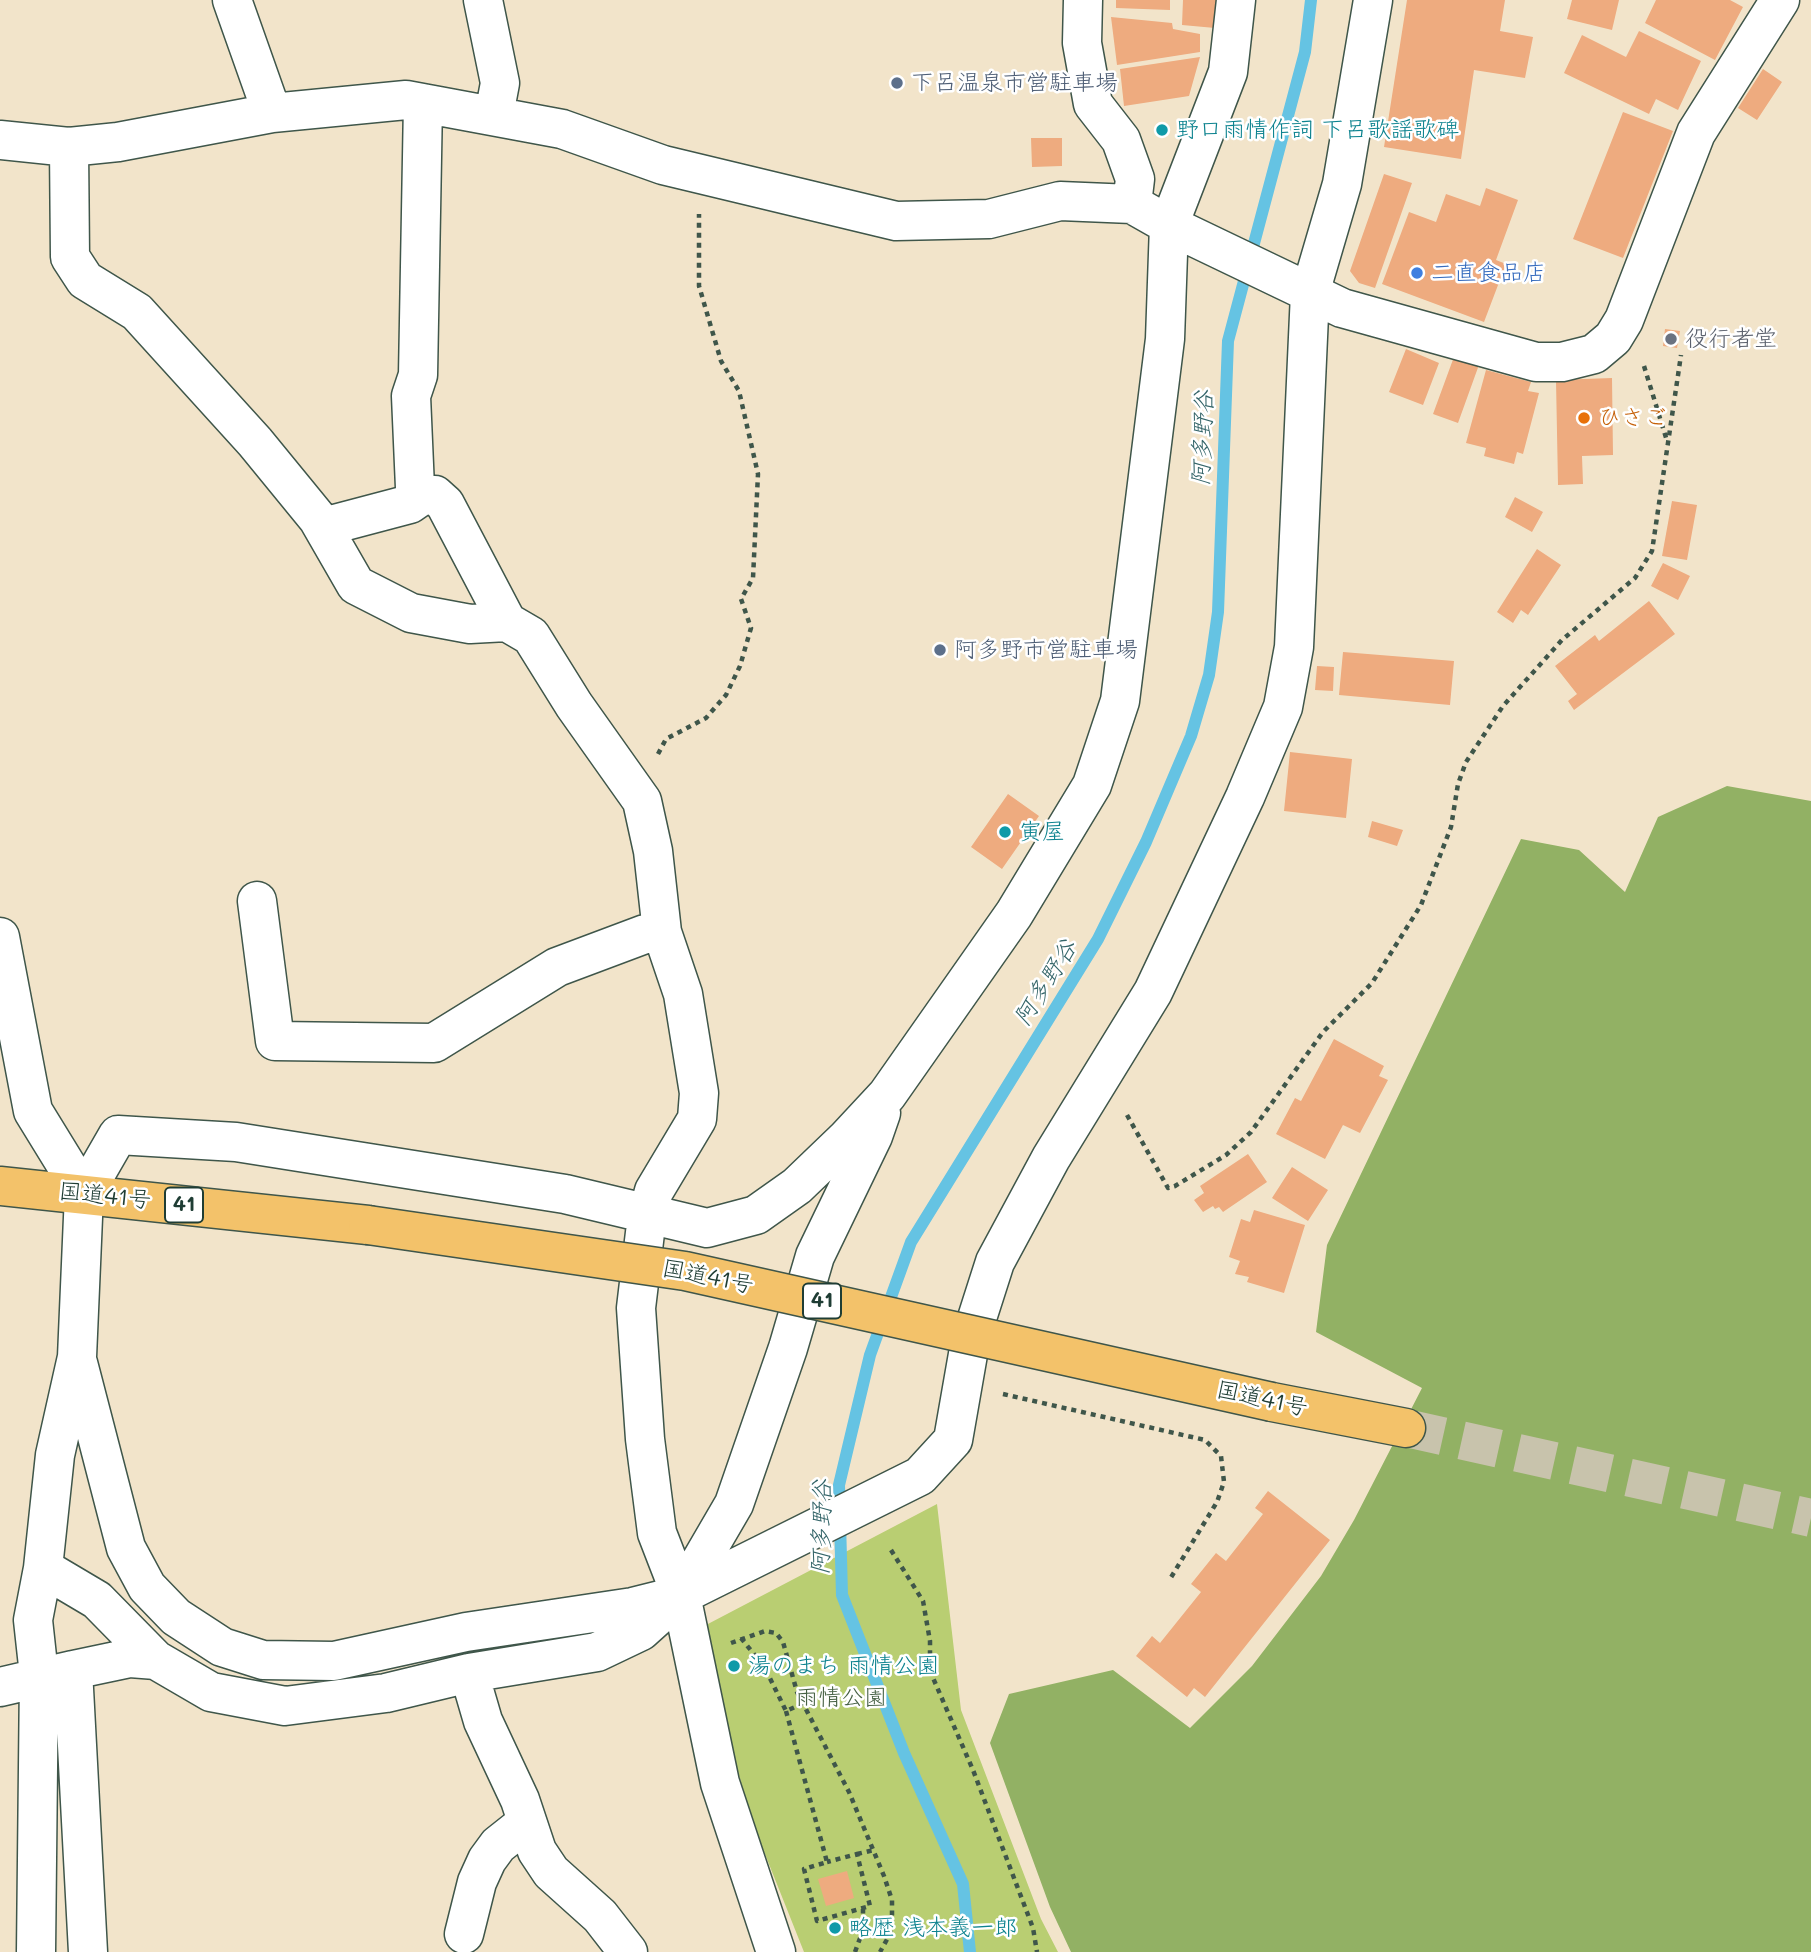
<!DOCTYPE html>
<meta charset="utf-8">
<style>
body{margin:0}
canvas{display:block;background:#f2e4ca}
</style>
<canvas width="1811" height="1952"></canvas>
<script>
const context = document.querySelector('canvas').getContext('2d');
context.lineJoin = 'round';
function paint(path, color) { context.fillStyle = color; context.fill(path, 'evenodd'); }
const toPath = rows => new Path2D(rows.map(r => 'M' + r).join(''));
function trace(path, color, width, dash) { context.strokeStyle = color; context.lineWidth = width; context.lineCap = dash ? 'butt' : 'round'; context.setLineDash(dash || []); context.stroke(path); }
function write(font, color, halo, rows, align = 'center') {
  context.font = font + ' Mali,"Klee One",sans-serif'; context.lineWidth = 5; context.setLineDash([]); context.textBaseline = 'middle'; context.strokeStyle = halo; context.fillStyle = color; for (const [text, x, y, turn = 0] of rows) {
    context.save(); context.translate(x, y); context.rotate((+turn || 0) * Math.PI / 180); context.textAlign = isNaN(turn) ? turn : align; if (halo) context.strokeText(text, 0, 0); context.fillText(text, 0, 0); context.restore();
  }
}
paint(toPath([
 [937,1504,961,1710,1041,1919,1058,1952,804,1952,751,1819,728,1735,706,1625]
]), '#b9ce72');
paint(toPath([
 [1727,786,1811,801,1811,1952,1071,1952,1050,1907,990,1743,1009,1694,1113,1670,1190,1728,1252,1666,1321,1576,1354,1520,1422,1388,1316,1332,1327,1245,1521,839,1579,850,1625,892,1658,817]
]), '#92b164');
trace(toPath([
 [970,1952,963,1884,904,1753,842,1595,839,1485,870,1355,911,1242,1098,939,1146,842,1191,736,1209,675,1218,612,1228,341,1305,52,1311,0]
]), '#65c3e3', 12);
paint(toPath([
 [1116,0,1170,0,1170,10,1116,8],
 [1183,0,1218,0,1215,28,1182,25],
 [1407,0,1505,0,1500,31,1533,37,1525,78,1474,70,1461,159,1384,147],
 [1572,0,1619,0,1612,30,1567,19],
 [1656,0,1730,0,1743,7,1715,60,1645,23],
 [1111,17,1172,23,1173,29,1200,34,1200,52,1117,65],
 [1639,31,1701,61,1678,110,1656,99,1649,114,1564,73,1582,35,1626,57],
 [1200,57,1189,96,1124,106,1120,69],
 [1763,69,1782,82,1757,120,1738,108],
 [1623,112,1673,131,1623,258,1573,239],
 [1031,138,1062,138,1062,166,1032,167],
 [1384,174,1412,183,1375,288,1359,283,1350,271],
 [1486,188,1518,200,1496,260,1506,264,1484,322,1382,284,1409,212,1436,222,1446,194,1480,206],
 [1665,329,1680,331,1677,348,1663,346],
 [1406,349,1439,363,1423,405,1389,392],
 [1455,354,1480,362,1458,423,1433,414],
 [1486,370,1531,382,1528,391,1539,393,1523,454,1517,452,1514,464,1484,456,1486,448,1466,443],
 [1612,378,1613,455,1582,456,1583,484,1558,485,1556,380],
 [1515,497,1543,512,1532,532,1505,517],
 [1672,501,1697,505,1687,560,1662,556],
 [1537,549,1561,565,1528,615,1521,610,1513,623,1497,612],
 [1663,563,1690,576,1678,600,1651,586],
 [1649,601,1675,634,1574,710,1568,701,1577,694,1555,666,1595,635,1599,641],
 [1343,652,1454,661,1450,705,1339,695],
 [1317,666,1334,667,1333,691,1315,690],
 [1290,752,1352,759,1346,818,1284,811],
 [1008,794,1039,816,1002,869,971,847],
 [1372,821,1403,830,1397,846,1368,837],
 [1334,1039,1384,1066,1379,1076,1388,1080,1360,1133,1343,1125,1325,1159,1276,1134,1295,1098,1301,1101],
 [1248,1154,1267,1182,1223,1212,1219,1207,1215,1209,1213,1206,1203,1212,1194,1200,1204,1193,1200,1186],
 [1292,1167,1328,1190,1308,1221,1272,1198],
 [1254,1210,1305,1225,1284,1293,1247,1282,1249,1277,1235,1274,1240,1261,1229,1257,1241,1219,1250,1222],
 [1268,1491,1330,1540,1205,1697,1194,1688,1187,1697,1136,1656,1152,1636,1160,1643,1201,1592,1191,1584,1216,1553,1226,1561,1263,1514,1255,1508],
 [847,1871,854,1898,826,1906,818,1879]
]), '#eeab7f');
trace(toPath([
 [1406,1428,1811,1518]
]), '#c8c3ac', 38, [38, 19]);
const minor = toPath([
 [232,0,272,113],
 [483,0,500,83,494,115],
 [1083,0,1082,43,1093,104,1121,140,1135,179,1132,204],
 [0,140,69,147,118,142,272,113,406,100,562,129,663,165,896,221,989,219,1060,201,1132,204,1169,225,1342,308,1536,362,1562,362,1594,354,1613,338,1624,320,1696,133,1780,0],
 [69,147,70,257,85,280,137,312,255,442,318,519,356,585,411,613,470,624,507,622,531,636,574,705,642,801,653,851,662,932,683,994,699,1093,697,1119,654,1191,647,1216,636,1308,645,1439,657,1533,681,1595,720,1783,776,1952],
 [423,495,415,488,411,396,418,375,423,103],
 [323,527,410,504,423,495,435,495,445,504,507,622],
 [257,901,275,1041,434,1043,557,967,645,934,662,932],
 [0,937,33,1111,84,1194],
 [78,1363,126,1548,147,1587,176,1617,222,1647,263,1660,334,1661,466,1632,633,1607,681,1595,920,1476,953,1440,971,1337,995,1262,1051,1158,1153,992,1245,797,1283,707,1294,647,1310,293,1342,184,1373,0],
 [43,1568,97,1600,156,1660,211,1692,285,1706,386,1693,469,1673,597,1652,641,1631,681,1595,734,1504,788,1348,815,1256,873,1136,881,1113],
 [73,1670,130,1658,156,1660],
 [469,1673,483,1721,520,1800,537,1851,551,1872,600,1916,628,1952],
 [0,1687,73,1670,88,1952],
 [464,1934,477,1882,487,1860,498,1845,527,1822],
 [36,1952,39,1675,33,1620,43,1568,55,1455,77,1357,84,1194,118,1135,236,1142,565,1194,707,1228,756,1215,797,1186,847,1138,887,1095,1014,914,1092,785,1120,701,1165,339,1169,225,1228,72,1236,0]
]);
const highway = toPath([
 [0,1186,368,1225],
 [1272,1402,1406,1428]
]);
trace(minor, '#3f564a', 41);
trace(highway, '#3f564a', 41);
trace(toPath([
 [1644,366,1667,441],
 [658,754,666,739,706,718,726,695,740,666,751,628,741,599,753,578,758,474,739,391,721,361,699,286,699,214],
 [1127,1115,1168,1188,1175,1186,1226,1155,1251,1132,1323,1032,1372,983,1421,905,1451,827,1458,784,1466,762,1503,706,1562,640,1635,578,1652,551,1681,355],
 [1003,1394,1205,1440,1221,1456,1224,1482,1217,1502,1170,1579],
 [891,1550,923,1601,930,1641,930,1671,973,1770,1033,1928,1037,1952],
 [741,1638,765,1668,786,1711,802,1704],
 [731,1643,765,1631,776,1633,783,1642,797,1692,849,1792,884,1876,892,1900,892,1919,890,1934,880,1952],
 [786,1711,827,1862,804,1869,817,1921,870,1906,857,1854,827,1862],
 [857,1854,874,1850],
 [855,1952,863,1930,863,1909]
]), '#3f564a', 4.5, [5, 5]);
trace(minor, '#fff', 38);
trace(highway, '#f3c26a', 38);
const highwayBridge = toPath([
 [368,1225,685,1271,1272,1402]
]);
trace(highwayBridge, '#3f564a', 41, []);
trace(highwayBridge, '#f3c26a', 38);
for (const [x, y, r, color] of [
 [897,83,7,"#5c6f8a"],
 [1162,130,7,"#0f9aa8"],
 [1417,273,7,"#3f7fe0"],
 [1671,339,7,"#6b7280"],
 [1584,418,7,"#e8710a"],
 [940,650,7,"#5c6f8a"],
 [1005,832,7,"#0f9aa8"],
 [734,1666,7,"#0f9aa8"],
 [835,1928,7,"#0f9aa8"]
]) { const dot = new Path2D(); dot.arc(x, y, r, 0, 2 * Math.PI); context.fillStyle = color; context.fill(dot); trace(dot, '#fff', 2.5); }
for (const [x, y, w] of [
 [184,1205,38],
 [822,1301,38]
]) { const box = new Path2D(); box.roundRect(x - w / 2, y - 17.5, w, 35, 5); context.fillStyle = '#fff'; context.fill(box); trace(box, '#1f3d34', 2); }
write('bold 21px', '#1f3d34', null, [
 ["41",184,1205],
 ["41",822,1301]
]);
write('23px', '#4e5e75', '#fff', [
 ["下呂温泉市営駐車場",911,83],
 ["阿多野市営駐車場",954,650]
], 'left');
write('23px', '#0d838f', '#fff', [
 ["野口雨情作詞 下呂歌謡歌碑",1176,130],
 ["寅屋",1019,832],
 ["湯のまち 雨情公園",748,1666],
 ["略歴 浅本義一郎",849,1928]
], 'left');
write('23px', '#366cbe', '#fff', [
 ["二直食品店",1431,273]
], 'left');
write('23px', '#5b616d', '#fff', [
 ["役行者堂",1685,339]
], 'left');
write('23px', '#c56008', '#fff', [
 ["ひさご",1598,418]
], 'left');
write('23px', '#1f3d34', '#fff', [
 ["国道41号",105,1196,6],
 ["国道41号",708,1277,11],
 ["国道41号",1262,1399,12]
]);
write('23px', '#466144', '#fff', [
 ["雨情公園",841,1698]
]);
write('italic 24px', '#346569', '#fff', [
 ["阿多野谷",1203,438,-88],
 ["阿多野谷",1046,983,-58],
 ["阿多野谷",822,1527,-89]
]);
</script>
